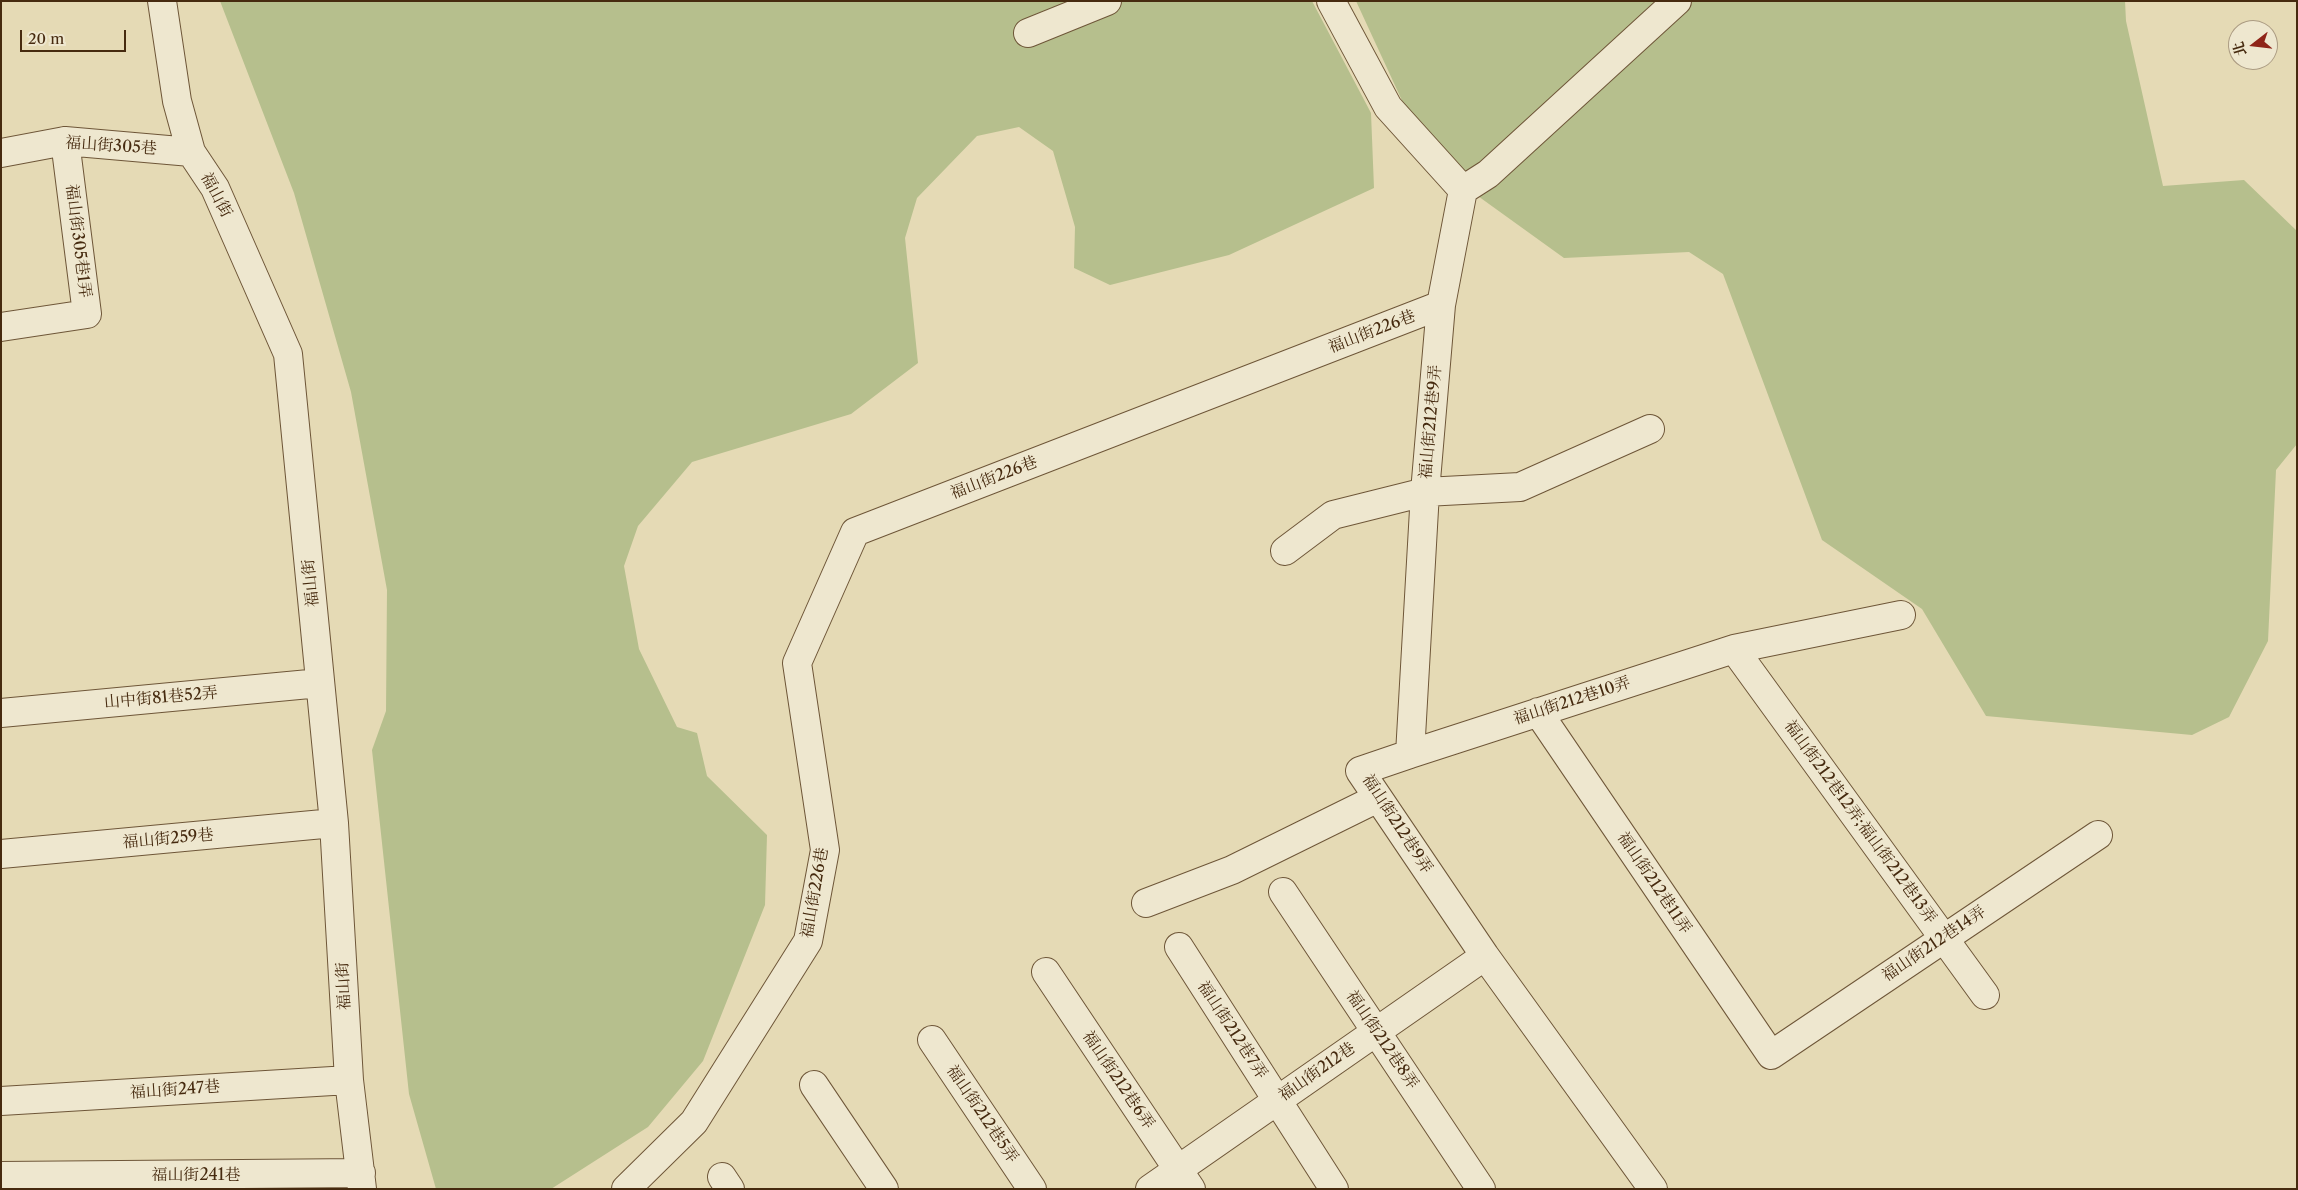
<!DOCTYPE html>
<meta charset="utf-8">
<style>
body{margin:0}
#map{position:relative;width:2298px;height:1190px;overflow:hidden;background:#e5dab5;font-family:"Libre Caslon Text","Noto Serif TC",serif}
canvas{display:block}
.frame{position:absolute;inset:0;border:2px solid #462a0f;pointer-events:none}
.north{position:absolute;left:2228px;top:20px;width:50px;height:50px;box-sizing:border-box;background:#eee7cf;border:1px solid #ab9b82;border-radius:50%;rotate:254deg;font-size:14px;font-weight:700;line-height:20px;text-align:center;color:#462a0f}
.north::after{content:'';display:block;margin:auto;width:18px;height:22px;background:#8f2418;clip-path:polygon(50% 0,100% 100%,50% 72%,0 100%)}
.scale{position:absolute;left:20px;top:30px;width:106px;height:22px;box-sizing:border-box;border:2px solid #462a0f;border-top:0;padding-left:6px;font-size:15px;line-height:18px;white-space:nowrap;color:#462a0f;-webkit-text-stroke:4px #eee7cf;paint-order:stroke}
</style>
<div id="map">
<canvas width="2298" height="1190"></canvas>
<div class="frame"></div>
<div class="north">北</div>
<div class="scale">20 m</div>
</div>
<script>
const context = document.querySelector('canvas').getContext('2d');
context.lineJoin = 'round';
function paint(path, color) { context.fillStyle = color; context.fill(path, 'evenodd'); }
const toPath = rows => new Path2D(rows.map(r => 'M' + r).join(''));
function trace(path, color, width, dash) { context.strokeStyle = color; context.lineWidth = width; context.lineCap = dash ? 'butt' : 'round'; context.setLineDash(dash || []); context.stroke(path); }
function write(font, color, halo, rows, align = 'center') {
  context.font = font + ' "Libre Caslon Text","Noto Serif TC",serif'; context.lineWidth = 4; context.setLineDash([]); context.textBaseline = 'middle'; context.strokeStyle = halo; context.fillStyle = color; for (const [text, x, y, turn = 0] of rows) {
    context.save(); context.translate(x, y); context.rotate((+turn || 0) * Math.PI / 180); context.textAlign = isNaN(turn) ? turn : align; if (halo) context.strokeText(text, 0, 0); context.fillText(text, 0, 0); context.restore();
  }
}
paint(toPath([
 [220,1,1312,1,1371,113,1374,188,1229,255,1110,285,1074,268,1075,227,1053,151,1019,127,977,136,917,198,905,238,918,363,851,414,692,462,638,526,624,566,639,649,677,727,697,733,707,776,767,835,765,905,703,1061,648,1127,551,1189,436,1189,409,1094,372,750,386,711,387,590,351,392,294,193],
 [1356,1,2125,1,2126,21,2163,186,2244,180,2297,231,2297,444,2276,470,2268,641,2229,717,2192,735,1986,716,1922,609,1822,540,1723,274,1689,252,1564,258,1464,186,1411,120]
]), '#b6bf8d');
const minor = toPath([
 [162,1,177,101,191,152,215,188,288,354,334,823,349,1080,362,1189],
 [1331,1,1388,107,1463,190],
 [1028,33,1107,1],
 [1,153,65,141,191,152],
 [1,327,87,314,65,141],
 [1285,551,1333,515,1425,492,1520,487,1650,429],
 [1734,649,1985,995],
 [1538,712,1771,1055,2098,835],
 [1,713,320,683],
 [1410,754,1734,649,1901,615],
 [1,854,334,823],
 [1283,892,1481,1189],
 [1146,903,1232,870,1378,798],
 [1179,947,1334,1189],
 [1046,972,1191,1189],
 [932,1040,1032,1189],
 [814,1085,884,1189],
 [1,1101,349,1080],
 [1,1176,361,1173],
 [722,1177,730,1189],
 [626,1189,694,1122,808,941,825,850,797,663,855,532,1441,305],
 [1150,1189,1485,956],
 [1653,1189,1485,956,1360,771,1410,754,1425,492,1441,305,1463,190,1488,174,1677,1]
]);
trace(minor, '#6e5638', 30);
trace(minor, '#eee7cf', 28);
write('16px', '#462a0f', '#eee7cf', [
 ["福山街305巷",111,146,4],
 ["福山街",216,195,62],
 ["福山街305巷1弄",78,241,83],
 ["福山街226巷",1372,332,-21],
 ["福山街212巷9弄",1431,422,-85],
 ["福山街226巷",994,478,-21],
 ["福山街",311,583,-96],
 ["山中街81巷52弄",161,698,-5],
 ["福山街212巷10弄",1572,701,-18],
 ["福山街212巷12弄;福山街212巷13弄",1860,822,54],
 ["福山街212巷9弄",1397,824,57],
 ["福山街259巷",168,839,-5],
 ["福山街212巷11弄",1654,883,56],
 ["福山街226巷",815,893,-80],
 ["福山街212巷14弄",1934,944,-34],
 ["福山街",344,986,-93],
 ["福山街212巷7弄",1232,1030,57],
 ["福山街212巷8弄",1382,1040,56],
 ["福山街212巷",1317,1072,-35],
 ["福山街212巷6弄",1118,1080,56],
 ["福山街247巷",175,1090,-4],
 ["福山街212巷5弄",982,1114,56],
 ["福山街241巷",196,1175]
]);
</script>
